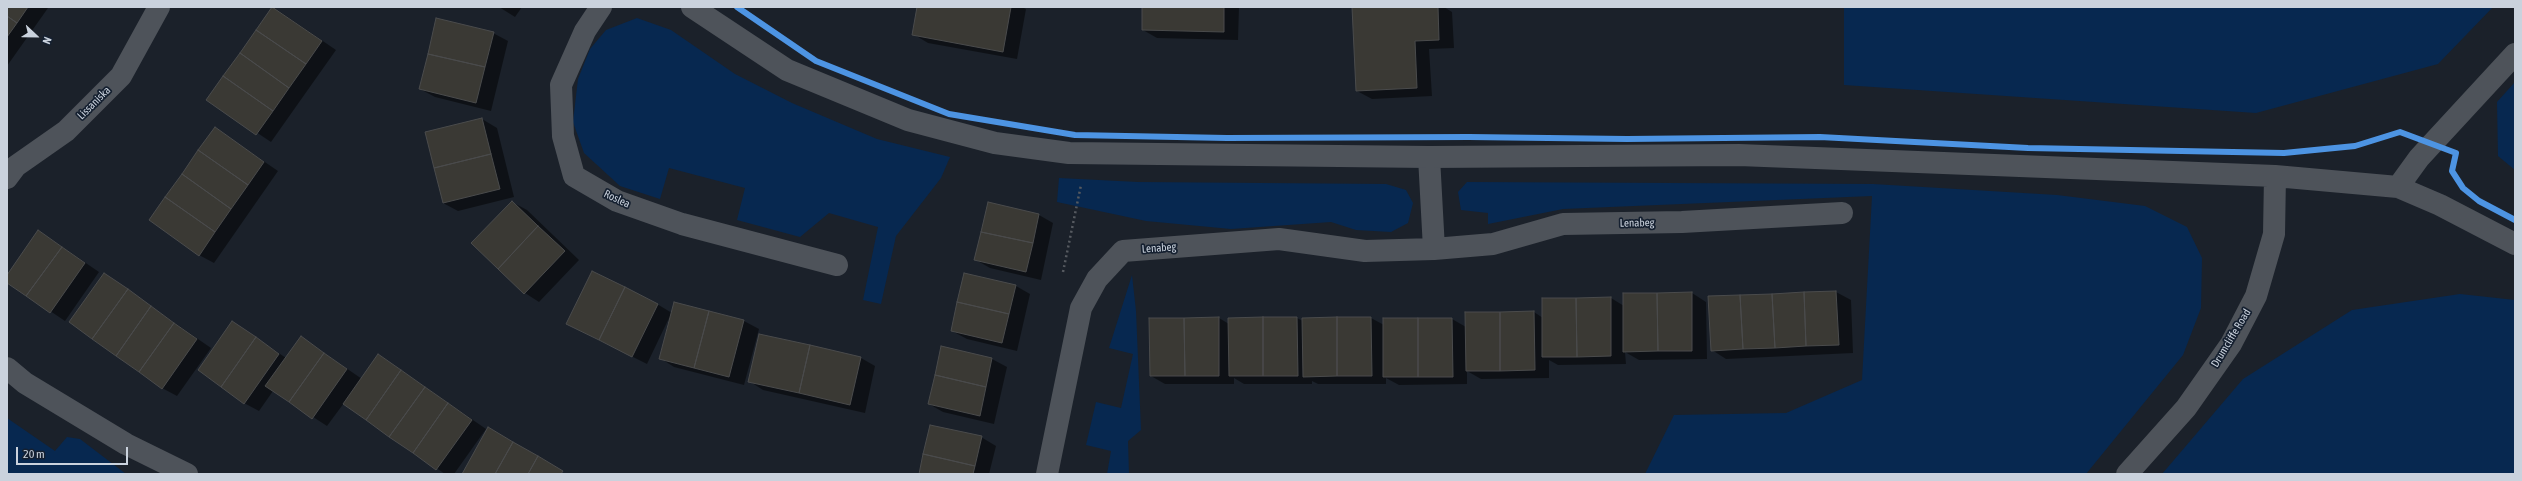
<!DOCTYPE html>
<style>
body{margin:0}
#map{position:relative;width:2522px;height:481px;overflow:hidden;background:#1b212a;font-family:"Asap Condensed",sans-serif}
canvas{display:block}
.frame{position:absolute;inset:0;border:8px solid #cad2dd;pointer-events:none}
.north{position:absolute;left:16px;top:16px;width:40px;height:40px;-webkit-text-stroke:3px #152030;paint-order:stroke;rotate:112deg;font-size:11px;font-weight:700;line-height:16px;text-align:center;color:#cad2dd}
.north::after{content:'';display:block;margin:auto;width:14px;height:18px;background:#cad2dd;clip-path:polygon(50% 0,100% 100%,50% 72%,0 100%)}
.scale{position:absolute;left:16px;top:447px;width:112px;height:18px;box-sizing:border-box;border:2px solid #cad2dd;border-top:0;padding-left:5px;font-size:12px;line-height:14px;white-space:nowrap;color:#cad2dd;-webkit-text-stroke:3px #152030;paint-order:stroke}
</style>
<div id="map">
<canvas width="2522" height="481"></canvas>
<div class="frame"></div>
<div class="north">N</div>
<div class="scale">20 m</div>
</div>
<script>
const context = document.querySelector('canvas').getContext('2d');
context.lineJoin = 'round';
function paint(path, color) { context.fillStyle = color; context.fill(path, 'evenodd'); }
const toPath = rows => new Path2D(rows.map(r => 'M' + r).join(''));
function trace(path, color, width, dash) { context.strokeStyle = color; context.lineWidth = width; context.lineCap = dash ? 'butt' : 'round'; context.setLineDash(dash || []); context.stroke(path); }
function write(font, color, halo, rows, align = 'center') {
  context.font = font + ' "Asap Condensed",sans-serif'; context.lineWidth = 3.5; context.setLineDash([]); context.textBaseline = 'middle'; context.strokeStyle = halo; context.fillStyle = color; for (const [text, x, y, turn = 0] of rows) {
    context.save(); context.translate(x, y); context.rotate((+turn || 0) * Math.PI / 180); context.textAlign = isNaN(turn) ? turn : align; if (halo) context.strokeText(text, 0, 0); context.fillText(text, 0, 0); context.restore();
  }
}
paint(toPath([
 [1844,7,2493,7,2438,64,2256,113,1844,85],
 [637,18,671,30,735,74,792,103,877,139,950,157,941,178,896,236,881,304,863,300,878,227,829,213,800,237,737,220,745,188,669,168,660,199,620,186,584,153,573,122,578,79,590,49,606,30],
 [2515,82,2515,170,2498,156,2497,102],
 [1059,178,1138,182,1386,184,1406,190,1413,203,1408,223,1391,232,1356,230,1331,222,1231,229,1146,221,1057,202],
 [1467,182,1873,184,2057,195,2145,206,2187,227,2202,258,2201,308,2183,355,2086,474,1645,474,1674,415,1786,413,1862,380,1872,196,1563,209,1488,224,1488,213,1461,210,1458,192],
 [1132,275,1136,311,1141,430,1128,441,1129,474,1107,474,1111,451,1086,445,1096,402,1121,408,1133,354,1109,348],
 [2460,294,2515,300,2515,474,2162,474,2243,379,2352,310],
 [7,418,55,451,67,437,80,439,126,474,7,474]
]), '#072850');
paint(toPath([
 [7,7,48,8,7,66],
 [273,7,336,50,271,142,208,100],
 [499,7,522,7,515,17],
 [918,7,1022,7,1026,9,1017,59,928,43,913,34],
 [1143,7,1239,7,1238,40,1157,38,1143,30],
 [1368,7,1444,7,1452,12,1454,48,1429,49,1432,96,1372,99,1357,91],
 [493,33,508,41,491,111,435,97,420,89],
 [482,119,497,128,514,197,458,211,443,203],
 [215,128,278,171,214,263,199,255],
 [512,202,527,210,579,260,539,302,525,293],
 [1039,215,1053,223,1041,280,990,268,976,260],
 [39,231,99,272,65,321,7,282,7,276],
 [104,274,211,348,177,396,162,388],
 [1016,286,1030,294,1017,351,967,339,952,331],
 [1836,292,1851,300,1853,353,1726,359,1712,350,1709,297],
 [1692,293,1706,302,1707,359,1639,360,1625,352,1626,364,1558,365,1549,360,1549,378,1481,379,1467,371,1467,384,1399,385,1386,378,1386,384,1318,384,1312,381,1312,384,1244,384,1234,378,1234,384,1165,384,1151,376,1219,318,1229,324,1297,318,1303,321,1303,319,1371,318,1384,325,1452,319,1466,327,1534,312,1543,318,1611,298,1624,306],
 [674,303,744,321,759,329,744,385,674,367,660,358,669,318,647,364,567,324,657,304,672,313],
 [233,322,286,358,301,337,362,379,379,355,486,429,454,474,445,474,344,403,327,426,273,391,259,411,244,403],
 [760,335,861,358,875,366,865,413,763,390,749,381],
 [942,347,992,359,1007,367,994,424,943,412,929,404],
 [981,437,996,446,989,474,920,474]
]), '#0007');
const building = toPath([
 [7,7,28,7,17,23,7,16,7,7],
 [272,7,322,41,306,64,256,30,272,7],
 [917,7,1011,7,1003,52,912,35,917,7],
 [1142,7,1224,7,1224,32,1142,30,1142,7],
 [1352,7,1438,7,1439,40,1415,41,1417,88,1356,91,1352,7],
 [7,16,17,23,7,37,7,16],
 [436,18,494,32,485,67,428,54,436,18],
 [256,30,306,64,289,88,240,53,256,30],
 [240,53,289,88,273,111,223,76,240,53],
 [428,54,485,67,476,103,419,89,428,54],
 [223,76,273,111,256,135,206,100,223,76],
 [482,118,491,154,434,168,425,132,482,118],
 [215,127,264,162,248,185,198,150,215,127],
 [198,150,248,185,231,209,182,174,198,150],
 [491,154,500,189,443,203,434,168,491,154],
 [182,174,231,209,215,232,165,197,182,174],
 [165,197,215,232,199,256,149,220,165,197],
 [512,201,538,226,498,269,471,243,512,201],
 [988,202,1039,214,1033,243,981,232,988,202],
 [538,226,565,251,524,294,498,269,538,226],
 [38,230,62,247,26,296,7,283,7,275,38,230],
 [981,232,1033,243,1026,272,974,260,981,232],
 [62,247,85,263,50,313,26,296,62,247],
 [592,271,625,287,599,340,566,324,592,271],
 [104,273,128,289,92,339,69,322,104,273],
 [964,273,1016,285,1009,314,957,302,964,273],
 [625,287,658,304,632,357,599,340,625,287],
 [128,289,151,306,116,356,92,339,128,289],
 [1836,291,1839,345,1806,346,1804,292,1836,291],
 [1692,292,1692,351,1658,351,1657,293,1692,292],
 [1804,292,1806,346,1775,348,1772,294,1804,292],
 [1623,293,1657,293,1658,351,1623,352,1623,293],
 [1772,294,1775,348,1743,349,1740,295,1772,294],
 [1740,295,1743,349,1711,351,1708,296,1740,295],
 [1611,297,1611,356,1577,357,1576,298,1611,297],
 [1542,298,1576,298,1577,357,1542,357,1542,298],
 [674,302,709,311,694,368,659,359,674,302],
 [957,302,1009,314,1002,343,951,331,957,302],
 [151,306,174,323,139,372,116,356,151,306],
 [709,311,744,320,729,377,694,368,709,311],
 [1534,311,1535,370,1500,371,1500,312,1534,311],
 [1465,312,1500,312,1500,371,1466,371,1465,312],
 [1219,317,1219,376,1185,376,1184,318,1219,317],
 [1263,317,1297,317,1298,376,1263,376,1263,317],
 [1263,317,1263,376,1229,376,1228,318,1263,317],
 [1337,317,1371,317,1372,376,1337,376,1337,317],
 [1337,317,1337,376,1303,377,1302,318,1337,317],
 [1149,318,1184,318,1185,376,1150,376,1149,318],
 [1383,318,1418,318,1418,377,1383,377,1383,318],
 [1418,318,1452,318,1453,377,1418,377,1418,318],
 [232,321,256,337,221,387,198,370,232,321],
 [174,323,197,339,162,389,139,372,174,323],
 [759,334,810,345,799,393,748,382,759,334],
 [301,336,324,353,289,402,265,386,301,336],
 [256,337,279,354,244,404,221,387,256,337],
 [810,345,861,357,850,405,799,393,810,345],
 [941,346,992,358,986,387,935,375,941,346],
 [324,353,347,369,312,419,289,402,324,353],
 [378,354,401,370,366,420,343,404,378,354],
 [401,370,425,387,389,437,366,420,401,370],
 [935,375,986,387,980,416,928,404,935,375],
 [425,387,448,403,413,453,389,437,425,387],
 [448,403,472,420,436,470,413,453,448,403],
 [930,425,982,436,975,466,923,454,930,425],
 [488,427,513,442,495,474,462,474,488,427],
 [513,442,538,456,528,474,495,474,513,442],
 [923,454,975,466,973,474,919,474,923,454],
 [538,456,563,471,561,474,528,474,538,456]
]);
paint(building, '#3a3934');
trace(building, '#4a4b4c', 1);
trace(toPath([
 [1063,272,1081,185]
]), '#565a60', 2.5, [2, 3]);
trace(toPath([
 [601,7,585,31,561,85,563,136,574,176,617,201,682,224,837,265],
 [1429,157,1434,249],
 [7,178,16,166,66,131,121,76,159,7],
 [7,368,25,383,126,444,187,474],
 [1047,474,1081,308,1097,279,1123,251,1279,239,1365,251,1434,249,1493,244,1563,224,1682,222,1842,213]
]), '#4e535a', 22);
trace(toPath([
 [692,7,787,70,908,120,995,143,1069,153,1429,157,1739,155,2275,176,2398,187,2440,205,2515,244],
 [2398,187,2419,158,2515,54],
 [2127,474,2186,408,2231,344,2256,296,2274,234,2275,176]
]), '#4e535a', 22);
trace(toPath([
 [737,7,816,61,949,114,1075,135,1227,138,1469,137,1627,139,1820,137,2028,148,2284,153,2355,146,2400,132,2456,153,2452,171,2463,188,2479,201,2515,220]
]), '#4d94e3', 6);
write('11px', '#cad2dd', '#152030', [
 ["Lissaniska",94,103,-45],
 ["Roslea",617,199,25],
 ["Lenabeg",1637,223,-1],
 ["Lenabeg",1159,248,-4],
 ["Drumcliffe Road",2231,338,-59]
]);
</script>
